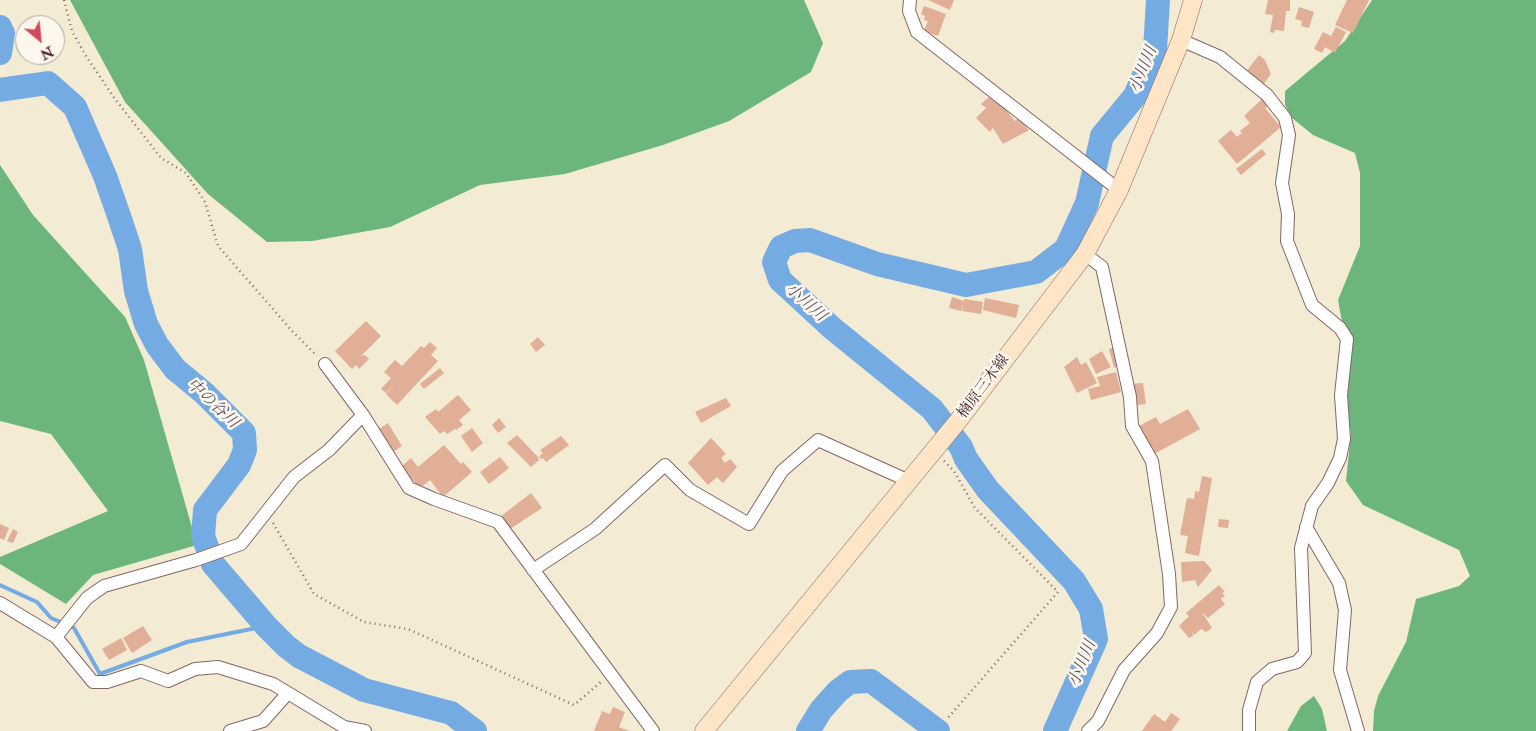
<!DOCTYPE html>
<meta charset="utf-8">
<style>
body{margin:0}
#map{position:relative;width:1536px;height:731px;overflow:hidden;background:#f3ebd4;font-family:"IM FELL Double Pica",serif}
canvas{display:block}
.north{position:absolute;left:15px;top:15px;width:50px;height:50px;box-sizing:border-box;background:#fbf7ec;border:1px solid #b4a19f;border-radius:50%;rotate:152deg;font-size:14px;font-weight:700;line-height:20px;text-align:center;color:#4a1f2b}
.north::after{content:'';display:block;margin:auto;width:18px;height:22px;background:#d1495b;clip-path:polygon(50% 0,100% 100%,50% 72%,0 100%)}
</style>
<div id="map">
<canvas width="1536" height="731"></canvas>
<div class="north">N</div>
</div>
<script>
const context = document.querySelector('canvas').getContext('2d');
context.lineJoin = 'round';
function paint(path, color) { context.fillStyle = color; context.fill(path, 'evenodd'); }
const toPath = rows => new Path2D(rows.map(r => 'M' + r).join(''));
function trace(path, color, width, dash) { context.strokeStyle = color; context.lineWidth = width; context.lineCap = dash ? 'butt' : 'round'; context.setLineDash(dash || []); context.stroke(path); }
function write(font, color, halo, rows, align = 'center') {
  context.font = font + ' "IM FELL Double Pica","Noto Serif JP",serif'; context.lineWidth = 5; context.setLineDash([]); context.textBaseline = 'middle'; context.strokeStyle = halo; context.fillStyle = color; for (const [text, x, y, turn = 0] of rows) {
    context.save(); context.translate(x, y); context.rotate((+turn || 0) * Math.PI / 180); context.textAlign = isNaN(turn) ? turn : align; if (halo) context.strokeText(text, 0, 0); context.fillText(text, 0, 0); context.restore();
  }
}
paint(toPath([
 [70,0,804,0,823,43,811,72,729,121,663,145,565,174,480,185,390,227,312,241,267,242,208,194,125,102],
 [1372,0,1536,0,1536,731,1373,731,1374,711,1378,696,1406,642,1416,599,1459,586,1470,576,1459,550,1363,505,1346,481,1351,433,1343,405,1346,344,1338,300,1360,246,1360,173,1355,153,1313,135,1292,118,1285,105,1285,91,1345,41],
 [0,165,33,215,125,317,144,360,197,545,93,575,66,604,0,564,0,557,108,511,51,434,0,421],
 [1314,696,1322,709,1327,731,1287,731,1301,706]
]), '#6cb67e');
trace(toPath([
 [0,585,37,602,51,618,63,623],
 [69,626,74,628,100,674,187,642,266,626]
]), '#75abe3', 4);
trace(toPath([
 [0,27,3,33,0,53],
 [0,90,48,83,75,107,105,176,120,219,130,249,136,291,146,324,157,345,175,369,204,393,244,433,245,450,239,465,205,510,203,536,213,564,266,626,286,646,299,656,364,690,451,713,475,731],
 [808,731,821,710,838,691,850,682,871,681,938,731],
 [1055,731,1096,639,1091,609,1074,581,988,490,966,459,961,447,932,409,832,328,780,280,774,262,781,247,795,241,810,240,877,264,966,285,1036,272,1066,249,1087,203,1102,136,1135,96,1155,50,1158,0]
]), '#75abe3', 24);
paint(toPath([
 [928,0,954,0,950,10],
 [1268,0,1290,0,1290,11,1286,11,1284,31,1275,30,1274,33,1270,32,1273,15,1265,14],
 [1347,0,1369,0,1353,33,1335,25],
 [924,6,946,14,938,36,924,31,928,21,924,20,925,16,921,14],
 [1299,7,1314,12,1309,28,1301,26,1302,21,1295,19],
 [1336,27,1346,32,1335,53,1325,47,1322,53,1314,49,1323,32,1331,36],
 [1259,55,1265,60,1271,74,1262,86,1245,73],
 [989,97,1003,106,1015,121,1019,118,1029,130,1003,144,993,128,990,132,976,118,986,108,981,104],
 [1262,99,1268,106,1265,108,1281,127,1237,164,1218,141,1231,130,1237,137,1242,133,1240,131,1250,123,1244,116],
 [1262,149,1266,154,1241,175,1236,169],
 [952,297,964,301,961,311,949,308],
 [985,298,1019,305,1016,318,983,310],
 [964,299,983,302,981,314,962,311],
 [366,321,381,336,361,356,365,355,369,359,359,369,356,365,352,369,335,351],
 [538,337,545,345,536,352,530,344],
 [430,342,437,348,431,355,438,361,397,405,386,394,396,383,386,393,381,389,391,378,384,372,395,360,402,366,421,346,424,348],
 [1114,348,1119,366,1114,368,1109,349],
 [1102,351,1111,367,1096,374,1089,359],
 [1077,357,1081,365,1086,362,1097,383,1077,393,1064,367],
 [440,368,444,373,424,389,420,384],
 [1116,372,1121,392,1091,400,1088,389,1100,386,1097,377],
 [1143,383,1146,404,1137,405,1132,384],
 [458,395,471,410,459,420,463,425,456,430,455,429,447,434,444,431,440,434,425,417,436,409,438,412],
 [726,398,731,406,701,423,695,412],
 [1188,409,1200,429,1154,454,1139,426,1156,417,1160,424],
 [499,418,506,427,498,433,492,425],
 [388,423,402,446,393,452,379,429],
 [472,428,483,443,472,452,461,436],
 [517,435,538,457,539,460,531,467,507,443],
 [561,436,569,445,546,462,543,458,541,459,539,457,543,453,540,450],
 [711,438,726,454,721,458,725,463,730,459,737,467,723,483,717,477,708,485,688,463],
 [444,445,461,464,463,462,472,472,443,497,430,480,420,488,401,467,411,458,418,467],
 [500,457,509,468,489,484,480,472],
 [1202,476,1212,478,1199,556,1185,553,1188,536,1180,535,1187,498,1194,499,1195,491,1199,492],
 [531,493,542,508,510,529,500,517],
 [1219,519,1229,520,1228,528,1218,527],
 [0,524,9,528,4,540,0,538],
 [13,529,18,532,13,543,7,541],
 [1204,561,1212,570,1198,587,1195,580,1182,582,1181,562],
 [1219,585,1225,592,1222,593,1225,596,1221,599,1225,604,1208,618,1202,612,1212,628,1206,632,1201,629,1194,635,1192,632,1193,636,1189,638,1179,626,1189,616,1186,613],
 [143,626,152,640,132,653,123,638],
 [121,638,127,650,109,660,102,649],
 [613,707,625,712,619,727,629,731,594,731,602,711,610,714],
 [1171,713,1180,719,1171,731,1142,731,1154,714,1165,722]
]), '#e1ae96');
const minor = toPath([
 [910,0,909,11,917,32,1119,190],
 [1181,40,1220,57,1267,95,1285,118,1289,135,1282,183,1288,214,1287,241,1312,305,1340,328,1347,339,1341,395,1344,439,1340,458,1328,483,1312,506,1301,548,1305,653,1297,662,1272,669,1257,682,1249,710,1249,731],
 [1085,254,1102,267,1130,397,1132,426,1152,461,1169,574,1171,607,1157,633,1124,670,1098,721,1088,731],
 [325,364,363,415,409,488,434,499,498,522,653,731],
 [1306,527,1339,583,1345,610,1340,670,1358,731],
 [533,570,595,529,665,465,690,490,749,524,782,471,818,440,909,481],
 [0,603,56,637,93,682,107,682,141,671,168,681,195,669,218,667,273,684,288,693],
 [56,637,87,598,104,586,196,560,241,544,294,477,329,450,363,415],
 [230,731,263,721,288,693,344,727,365,731]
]);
const secondary = toPath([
 [704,731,958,421,1085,254,1119,190,1181,40,1193,0]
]);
trace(minor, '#856666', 14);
trace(secondary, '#856666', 19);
trace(toPath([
 [64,0,72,31,86,56,115,99,161,158,186,173,205,202,218,246,293,332,317,356],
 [944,461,954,471,975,508,1058,592,946,720],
 [273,523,314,594,364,622,408,629,574,705,601,682]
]), '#856666', 2.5, [1, 4]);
trace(minor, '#fff', 12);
trace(secondary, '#fee5c5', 18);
write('15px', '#4a1f2b', '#fbf7ec', [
 ["楠原三木線",984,387,-53]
]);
write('italic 16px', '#59506b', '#fbf7ec', [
 ["小川川",1144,70,-68],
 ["小川川",805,303,42],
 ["中の谷川",212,404,43],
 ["小川川",1083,664,-68]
]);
</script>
